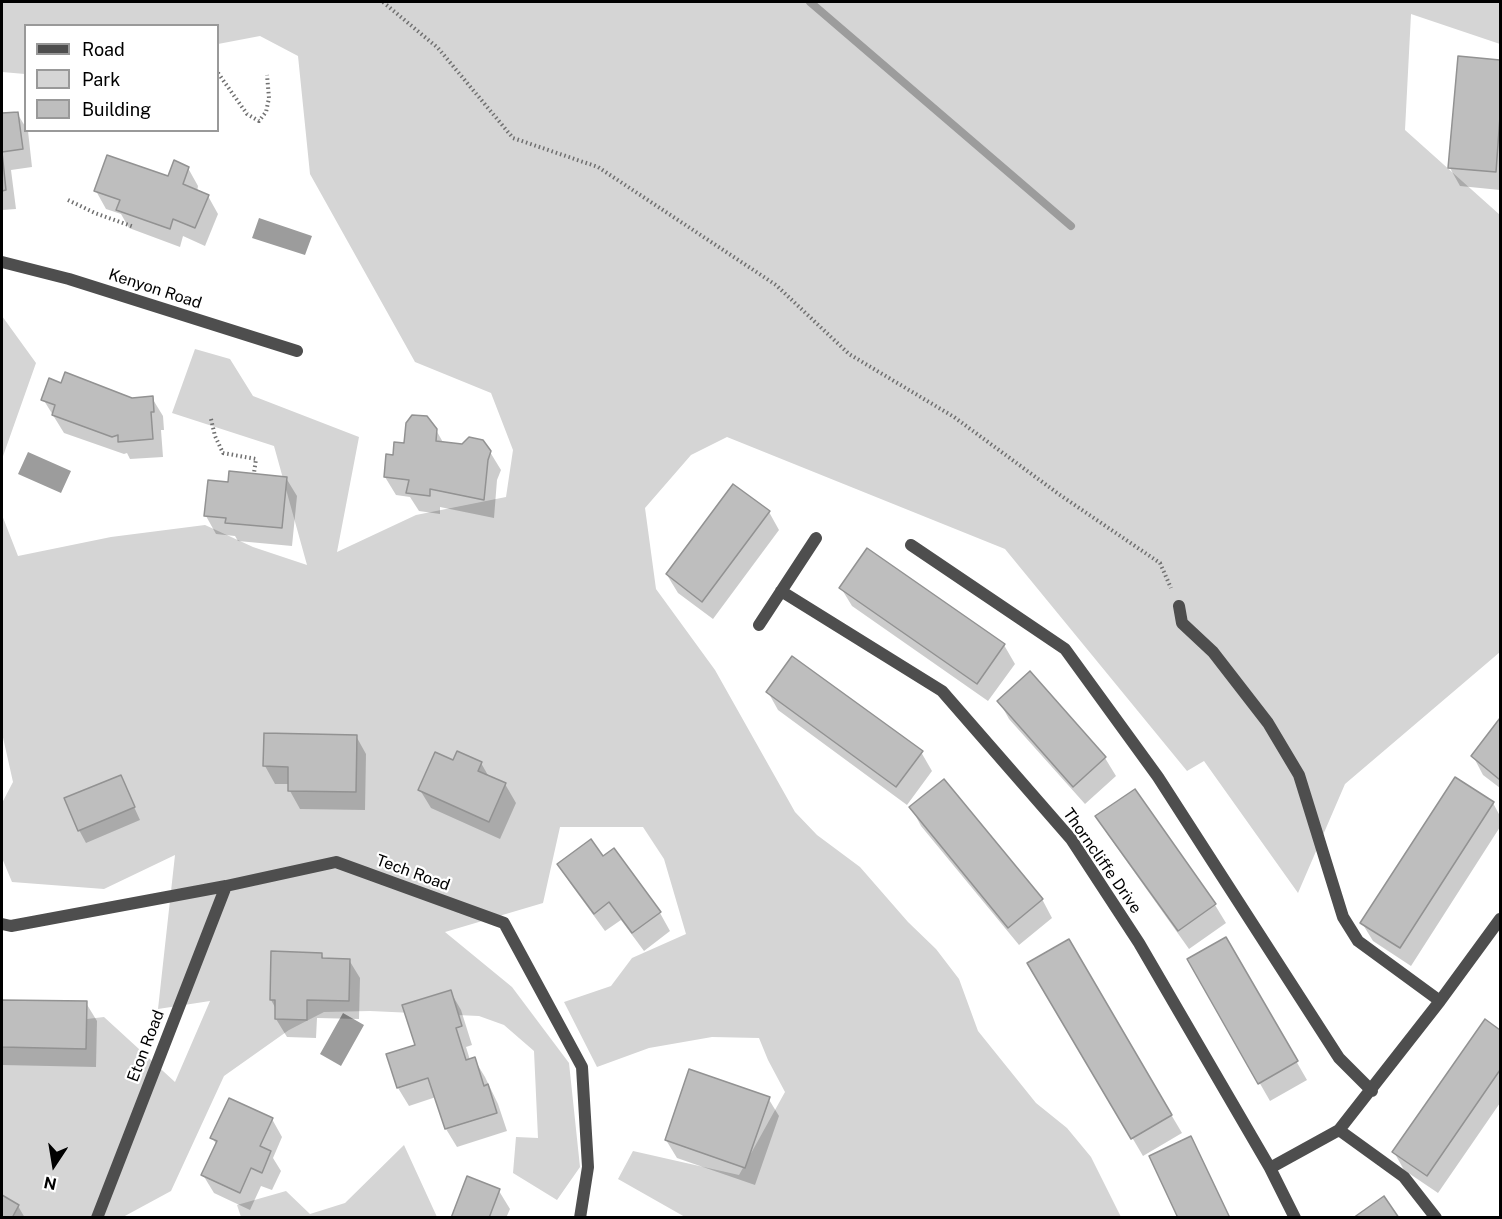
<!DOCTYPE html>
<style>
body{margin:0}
#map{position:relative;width:1502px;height:1219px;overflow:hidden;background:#fff;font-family:"Public Sans",sans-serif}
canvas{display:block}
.frame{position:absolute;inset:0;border:3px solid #000;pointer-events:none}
.legend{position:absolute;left:24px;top:24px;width:195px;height:108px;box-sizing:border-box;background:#fff;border:2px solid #999;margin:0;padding:8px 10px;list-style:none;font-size:18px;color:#000}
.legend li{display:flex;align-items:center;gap:12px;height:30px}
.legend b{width:30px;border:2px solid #999}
.north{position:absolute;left:24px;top:1135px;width:60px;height:60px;-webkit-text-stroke:4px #fff;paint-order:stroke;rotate:192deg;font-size:16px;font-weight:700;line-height:24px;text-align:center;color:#000}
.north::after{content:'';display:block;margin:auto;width:21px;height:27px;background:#000;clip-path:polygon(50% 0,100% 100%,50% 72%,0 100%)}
</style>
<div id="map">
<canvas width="1502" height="1219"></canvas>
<div class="frame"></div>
<ul class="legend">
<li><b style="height:8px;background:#4e4e4e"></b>Road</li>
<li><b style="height:16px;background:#d5d5d5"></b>Park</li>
<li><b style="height:16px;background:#bebebe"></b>Building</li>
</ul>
<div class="north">N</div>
</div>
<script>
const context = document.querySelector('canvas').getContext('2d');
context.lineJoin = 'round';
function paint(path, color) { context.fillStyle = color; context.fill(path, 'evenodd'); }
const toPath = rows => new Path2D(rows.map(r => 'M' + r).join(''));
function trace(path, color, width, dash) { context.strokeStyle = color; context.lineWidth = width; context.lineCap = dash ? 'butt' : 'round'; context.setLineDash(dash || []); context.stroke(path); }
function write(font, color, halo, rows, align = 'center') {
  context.font = font + ' "Public Sans",sans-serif'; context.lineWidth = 4.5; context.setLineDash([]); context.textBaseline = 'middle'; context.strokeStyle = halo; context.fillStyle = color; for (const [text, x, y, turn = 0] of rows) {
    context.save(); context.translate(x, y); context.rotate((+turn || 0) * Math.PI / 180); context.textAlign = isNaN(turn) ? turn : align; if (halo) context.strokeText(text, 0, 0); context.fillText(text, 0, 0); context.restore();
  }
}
paint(toPath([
 [2,2,1500,2,1500,44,1411,14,1405,130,1500,215,1500,652,1345,784,1298,893,1204,761,1187,771,1005,549,727,437,691,455,645,508,656,589,715,670,795,812,817,835,860,867,908,922,936,949,959,979,978,1031,1036,1103,1067,1128,1091,1157,1121,1217,685,1217,618,1179,633,1151,739,1175,785,1092,768,1060,759,1038,712,1037,649,1048,597,1067,564,1002,611,986,632,958,686,934,664,859,643,827,560,827,543,903,445,932,512,987,569,1063,580,1167,557,1200,513,1173,516,1137,538,1138,534,1051,504,1025,479,1016,370,1011,324,1012,289,1030,224,1076,171,1191,123,1217,2,1217,2,1029,104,1017,175,1082,210,1001,158,1009,175,855,104,889,12,882,2,858,2,803,13,782,2,733,2,515,18,556,111,537,205,525,253,547,307,565,274,446,172,413,195,349,230,359,253,396,359,437,337,552,416,515,506,497,513,450,491,393,415,362,310,174,298,56,260,36,218,44,218,26,26,26,25,74,2,72],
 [2,316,36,363,2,459],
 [404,1145,437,1217,241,1217,237,1205,286,1191,310,1214,345,1203]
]), '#d5d5d5');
paint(toPath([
 [259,218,312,236,305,255,252,238],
 [28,452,71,471,61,493,18,474],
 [343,1013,364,1025,341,1066,320,1054]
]), '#9c9c9c');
paint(toPath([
 [1459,58,1500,62,1500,190,1460,186,1450,168],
 [17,113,28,131,32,167,11,170,16,209,2,210,2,114],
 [188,168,198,186,197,192,208,196,218,214,205,246,183,236,180,247,129,228,121,214,106,209,96,191,169,178],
 [62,384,132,400,152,398,163,416,164,430,161,430,163,457,130,459,127,453,124,454,64,433,43,399],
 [436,430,444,444,490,452,501,470,497,480,494,518,440,507,440,514,419,511,410,497,396,495,385,477,395,456,405,445],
 [286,478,297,496,292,546,238,541,235,536,216,534,206,516,229,484],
 [769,512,779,530,713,619,678,593,667,575],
 [867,550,1004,645,1015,664,988,701,852,606,841,588],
 [1030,673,1105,758,1116,776,1085,804,1009,719,999,701],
 [768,692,921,752,932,771,907,805,778,710],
 [1500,721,1500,788,1483,775,1473,756],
 [356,736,366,754,365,810,300,809,290,791,290,784,275,784,265,766],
 [454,762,481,763,489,777,505,784,516,803,500,839,431,808,420,790],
 [120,776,140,820,86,843,79,830],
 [1493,803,1500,816,1500,827,1411,966,1373,941,1362,923],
 [911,807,1042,899,1052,918,1019,945,921,826],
 [1097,817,1215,905,1226,923,1189,949,1108,835],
 [613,850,660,913,670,931,644,951,621,920,605,931,570,883,559,865,603,858],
 [1226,939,1307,1080,1270,1101,1189,960],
 [1068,941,1182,1133,1143,1156,1029,963],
 [321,954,324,959,349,960,360,978,359,1019,317,1018,316,1038,287,1037,276,1019,276,1009,271,1000],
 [450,991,461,1010,472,1045,466,1047,470,1060,474,1059,485,1077,498,1104,507,1131,457,1147,446,1129,436,1097,409,1106,398,1088,388,1055,417,1046],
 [2,1001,86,1003,97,1021,96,1067,2,1065],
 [1485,1021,1500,1032,1500,1103,1438,1193,1404,1170,1394,1152],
 [768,1098,779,1116,755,1185,677,1158,666,1140],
 [272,1119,282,1137,273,1158,281,1171,272,1190,261,1186,250,1210,214,1193,203,1175,217,1145,212,1138],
 [1191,1138,1201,1157,1230,1218,1180,1218],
 [499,1191,510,1209,506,1218,453,1218],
 [2,1197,18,1206,25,1218,2,1218]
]), '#0003');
trace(toPath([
 [810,2,1071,226]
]), '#9c9c9c', 8);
const building = toPath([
 [1458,56,1500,60,1500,116,1496,172,1448,168,1458,56],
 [18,112,23,149,2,152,2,113,18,112],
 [2,152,6,190,2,191,2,152],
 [107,155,168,176,174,160,189,167,183,184,209,195,195,228,173,219,170,229,116,210,120,200,94,191,107,155],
 [65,372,132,398,153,396,154,412,151,412,153,439,118,442,118,435,112,437,52,415,55,405,41,400,49,378,61,383,65,372],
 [412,415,427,416,437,429,436,441,462,444,469,437,483,440,491,451,488,460,484,500,430,489,430,496,406,493,409,480,384,477,386,454,393,455,394,442,404,443,406,423,412,415],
 [229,471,287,477,282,528,225,523,226,518,204,516,208,480,228,482,229,471],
 [733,484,770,511,702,602,666,574,733,484],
 [867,548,1005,644,977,684,839,588,867,548],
 [792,656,923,751,896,787,766,692,792,656],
 [1030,671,1106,757,1073,787,997,701,1030,671],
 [1500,718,1500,780,1471,756,1500,718],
 [264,733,357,735,356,792,288,791,288,767,263,766,264,733],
 [457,751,482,762,478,771,506,783,489,822,418,790,435,752,453,760,457,751],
 [121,775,135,807,78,831,64,798,121,775],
 [1455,777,1494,802,1400,948,1360,923,1455,777],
 [944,779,1043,899,1008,928,909,807,944,779],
 [1135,789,1216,904,1178,931,1095,816,1135,789],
 [591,839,603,856,614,848,661,912,632,933,609,902,594,914,557,864,591,839],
 [1226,937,1298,1061,1258,1084,1187,959,1226,937],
 [1069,939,1172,1115,1131,1139,1027,963,1069,939],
 [271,951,322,953,322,958,350,959,349,1001,307,1000,307,1020,275,1019,275,1000,270,1000,271,951],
 [451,990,462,1026,456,1028,466,1060,475,1057,484,1086,488,1084,497,1113,445,1129,428,1078,397,1088,386,1054,415,1045,402,1005,451,990],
 [2,1000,87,1001,86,1049,2,1047,2,1000],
 [1485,1019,1500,1030,1500,1070,1427,1176,1392,1152,1485,1019],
 [689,1069,770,1097,745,1168,665,1140,689,1069],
 [229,1098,273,1118,260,1146,271,1151,262,1173,251,1168,240,1193,201,1175,217,1141,210,1138,229,1098],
 [1191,1136,1230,1218,1178,1218,1149,1156,1191,1136],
 [467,1176,500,1189,489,1218,451,1218,467,1176],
 [2,1195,19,1205,12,1218,2,1218,2,1195],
 [1384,1196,1399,1218,1353,1218,1384,1196]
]);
paint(building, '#bebebe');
trace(building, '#929292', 1.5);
trace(toPath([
 [383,2,438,48,513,138,598,167,776,285,849,354,954,417,1060,495,1160,563,1171,588],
 [218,73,247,114,259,121,266,112,269,98,267,75],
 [68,200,95,213,134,227],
 [211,419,215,436,223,453,256,459,254,473]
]), '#707070', 4, [1.5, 3]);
trace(toPath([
 [2,262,69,279,297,351],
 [911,545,1065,649,1158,777,1339,1058,1372,1091],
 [781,591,942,691,1071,839,1139,943,1270,1168],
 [1179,606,1182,623,1213,652,1268,723,1299,775,1343,917,1358,941,1440,1001],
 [759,625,816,538],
 [2,924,11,926,226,886,336,862,504,923,582,1067,588,1167,580,1218],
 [1339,1130,1404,1177,1436,1218],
 [97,1218,226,886],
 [1295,1218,1270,1168,1339,1130,1440,1001,1500,919]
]), '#4e4e4e', 12);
write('16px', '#000', '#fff', [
 ["Kenyon Road",155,289,18],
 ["Thorncliffe Drive",1102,861,55],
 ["Tech Road",413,873,20],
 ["Eton Road",146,1046,-69]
]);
</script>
